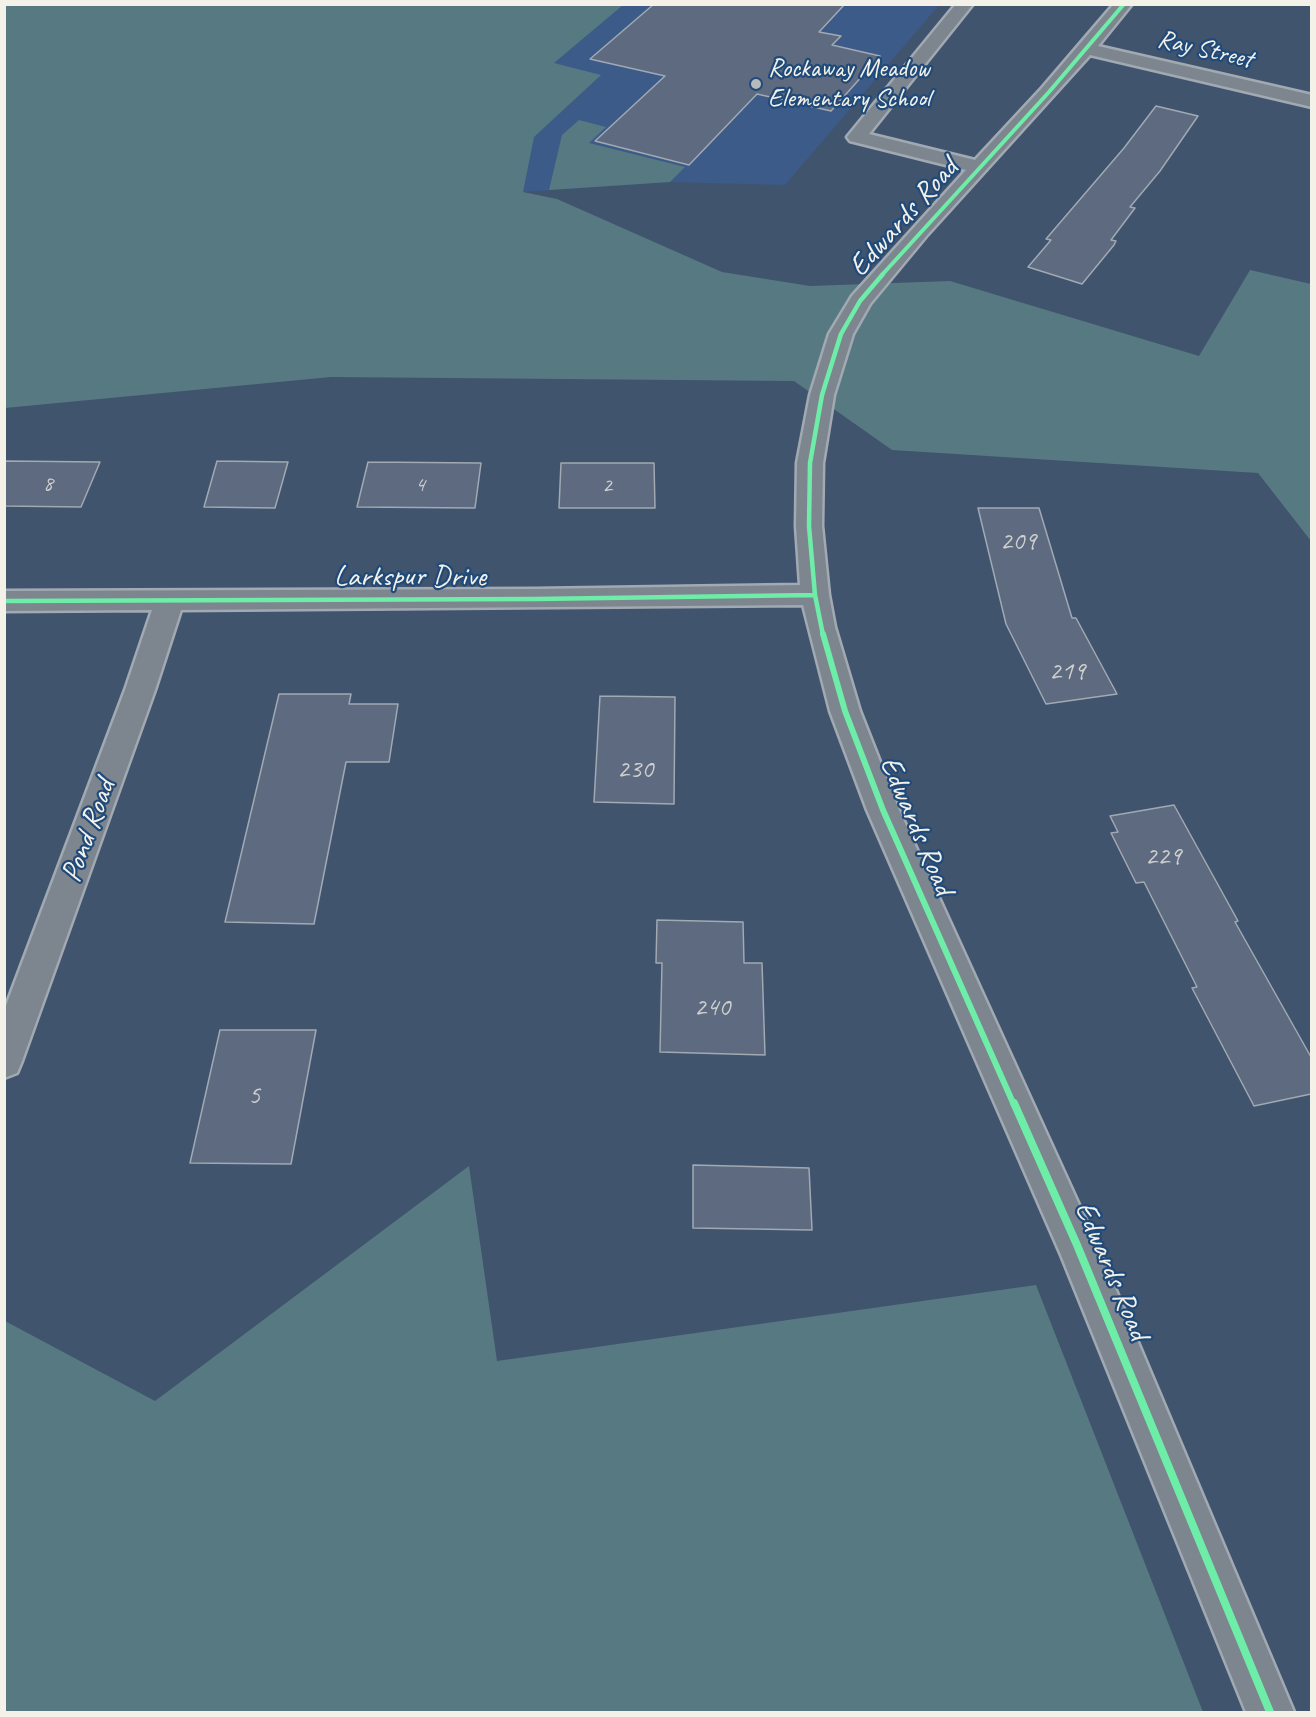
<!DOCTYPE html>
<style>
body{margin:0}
#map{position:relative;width:1316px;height:1717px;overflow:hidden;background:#40546e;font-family:Caveat,sans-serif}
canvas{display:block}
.frame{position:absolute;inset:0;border:6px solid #f4f1e8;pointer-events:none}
</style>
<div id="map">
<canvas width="1316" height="1717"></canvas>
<div class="frame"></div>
</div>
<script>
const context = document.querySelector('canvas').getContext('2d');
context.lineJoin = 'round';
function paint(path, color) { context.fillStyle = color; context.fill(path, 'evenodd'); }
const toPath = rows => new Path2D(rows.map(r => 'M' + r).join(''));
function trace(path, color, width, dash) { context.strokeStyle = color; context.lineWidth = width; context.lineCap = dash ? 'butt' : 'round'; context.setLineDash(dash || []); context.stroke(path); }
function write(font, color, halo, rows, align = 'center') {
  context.font = font + ' Caveat,sans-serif'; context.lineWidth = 4.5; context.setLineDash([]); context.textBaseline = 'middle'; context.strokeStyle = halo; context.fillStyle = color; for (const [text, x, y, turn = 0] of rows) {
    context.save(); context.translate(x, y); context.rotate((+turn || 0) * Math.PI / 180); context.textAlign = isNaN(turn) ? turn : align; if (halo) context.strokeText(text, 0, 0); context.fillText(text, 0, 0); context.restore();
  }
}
paint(toPath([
 [271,5,939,5,785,185,670,182,523,192]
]), '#3c5b88');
paint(toPath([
 [5,5,623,5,554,63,601,75,534,137,523,192,557,199,722,272,810,286,950,281,1199,356,1250,270,1311,284,1311,541,1258,473,892,450,794,381,331,377,5,408],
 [579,120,606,127,589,143,685,167,670,182,549,190,562,135],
 [469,1166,497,1361,1036,1285,1203,1712,5,1712,5,1321,155,1401]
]), '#577981');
const building = toPath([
 [654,4,845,4,819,32,841,36,832,45,880,56,831,111,757,94,689,165,595,141,665,76,590,59,654,4],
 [1156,106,1198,116,1160,171,1130,207,1135,208,1111,240,1116,241,1114,245,1082,284,1028,267,1051,240,1046,239,1124,148,1156,106],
 [4,461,100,462,81,507,4,506,4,461],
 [217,461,288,462,275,508,204,507,217,461],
 [368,462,481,463,475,508,357,507,368,462],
 [561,463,654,463,655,508,559,508,561,463],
 [978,508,1039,508,1072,618,1076,618,1117,694,1046,704,1006,624,978,508],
 [279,694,351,694,349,704,398,704,389,762,346,762,314,924,225,922,279,694],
 [600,696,675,697,674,804,594,802,600,696],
 [1174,805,1238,921,1235,922,1311,1057,1311,1094,1254,1106,1192,988,1197,987,1144,882,1136,883,1111,833,1118,832,1110,816,1174,805],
 [657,920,743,922,744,963,762,963,765,1055,660,1052,662,963,656,963,657,920],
 [220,1030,316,1030,291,1164,190,1163,220,1030],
 [693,1165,809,1168,812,1230,693,1228,693,1165]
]);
paint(building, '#5d6a7f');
trace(building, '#a1a9b3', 1.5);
const minor = toPath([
 [956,4,973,4,869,134,975,160,1042,88,1114,4,1132,4,1098,46,1312,95,1312,107,1090,55,928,234,870,304,853,334,834,395,823,463,822,526,829,595,835,627,860,711,899,810,1091,1231,1294,1712,1246,1712,1061,1255,867,810,830,711,803,605,181,610,155,690,22,1061,17,1073,4,1078,4,1011,125,690,152,610,4,611,4,591,535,589,800,585,796,526,797,463,810,395,829,334,852,296,966,170,850,141,847,137,956,4]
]);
trace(minor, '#a1a9b3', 5);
paint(minor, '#7d868f');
trace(toPath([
 [881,276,1049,92,1124,4]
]), '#6deda7', 4);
trace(toPath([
 [4,601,535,599,815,595],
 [823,635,815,595,809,526,810,463,822,395,841,334,860,301,883,274]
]), '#6deda7', 4.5);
trace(toPath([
 [823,634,845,711,883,810,1014,1105]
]), '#6deda7', 6);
trace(toPath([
 [1014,1103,1077,1245,1270,1712]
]), '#6deda7', 8);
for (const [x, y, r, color] of [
 [756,84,6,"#b5babd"]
]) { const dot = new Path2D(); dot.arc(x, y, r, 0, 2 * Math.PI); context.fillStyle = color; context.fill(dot); trace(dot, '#1f4a7a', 2); }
write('22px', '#cecfce', null, [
 ["8",48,484],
 ["4",420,485],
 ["2",607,486]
]);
write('26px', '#f4f1e8', '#1f4a7a', [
 ["Ray Street",1205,50,13]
]);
write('26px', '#f4f1e8', '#1f4a7a', [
 ["Rockaway Meadow",768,69],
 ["Elementary School",768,99]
], 'left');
write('27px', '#cecfce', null, [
 ["209",1018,542],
 ["219",1067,672],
 ["230",635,770],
 ["229",1163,857],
 ["240",712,1008],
 ["5",254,1096]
]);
write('30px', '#f4f1e8', '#1f4a7a', [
 ["Edwards Road",904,218,-48],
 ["Larkspur Drive",410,577],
 ["Edwards Road",916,826,67],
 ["Pond Road",89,831,-70],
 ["Edwards Road",1111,1271,67]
]);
</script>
